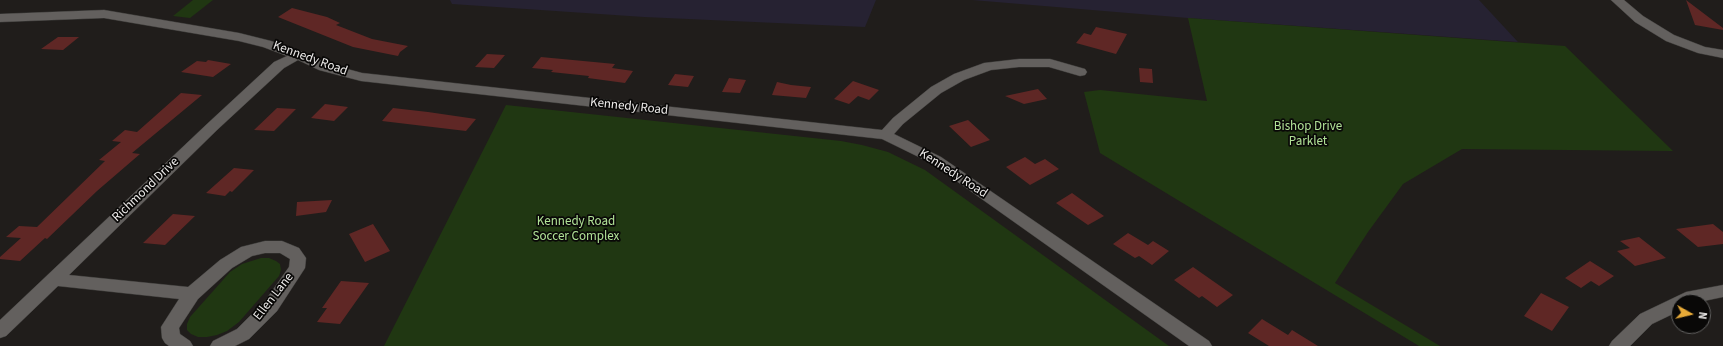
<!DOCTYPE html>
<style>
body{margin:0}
#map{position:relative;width:1723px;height:346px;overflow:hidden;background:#201d1b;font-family:"Source Sans 3",sans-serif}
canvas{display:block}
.north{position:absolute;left:1671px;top:294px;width:40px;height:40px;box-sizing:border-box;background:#090807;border:1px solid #646362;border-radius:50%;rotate:98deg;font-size:11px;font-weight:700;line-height:16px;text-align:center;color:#edebea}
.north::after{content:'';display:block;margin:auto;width:14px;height:18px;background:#e9ab38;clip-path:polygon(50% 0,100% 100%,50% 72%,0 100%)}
</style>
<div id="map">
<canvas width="1723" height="346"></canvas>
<div class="north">N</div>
</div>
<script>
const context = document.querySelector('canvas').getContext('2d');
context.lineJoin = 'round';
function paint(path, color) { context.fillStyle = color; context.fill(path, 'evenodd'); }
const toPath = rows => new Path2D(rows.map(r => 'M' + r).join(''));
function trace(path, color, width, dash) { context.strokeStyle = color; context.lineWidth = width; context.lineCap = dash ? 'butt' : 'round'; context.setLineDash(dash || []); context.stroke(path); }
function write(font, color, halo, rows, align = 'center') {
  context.font = font + ' "Source Sans 3",sans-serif'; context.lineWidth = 3.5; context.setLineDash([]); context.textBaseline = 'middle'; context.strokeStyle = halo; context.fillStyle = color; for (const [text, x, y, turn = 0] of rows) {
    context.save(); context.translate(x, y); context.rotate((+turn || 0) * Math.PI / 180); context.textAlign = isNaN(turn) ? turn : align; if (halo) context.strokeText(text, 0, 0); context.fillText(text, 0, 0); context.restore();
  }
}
paint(toPath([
 [450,0,876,0,865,27,644,17,452,4],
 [972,0,1479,0,1518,42,1188,18]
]), '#262232');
paint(toPath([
 [193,0,213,0,190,18,173,16],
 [1188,18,1565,46,1673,151,1462,149,1403,184,1368,232,1335,283,1440,346,1419,346,1100,153,1084,92,1100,90,1207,101],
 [506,105,841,141,862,145,888,152,925,170,1169,346,384,346],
 [261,258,269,258,276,261,280,264,281,270,279,276,239,322,227,331,217,335,207,337,198,337,191,334,187,330,187,324,190,317,230,272,242,264]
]), '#203712');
paint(toPath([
 [1686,0,1723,28,1723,30,1695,25],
 [292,8,327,17,340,23,336,25,372,39,408,46,400,52,398,56,353,47,278,17],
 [1096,27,1127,34,1116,54,1076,43,1084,33,1091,35],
 [58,37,79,37,63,50,41,49],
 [487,54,505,55,494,68,475,67],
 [541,57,615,64,612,68,633,71,625,83,588,78,589,76,551,72,553,70,532,68],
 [208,60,231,64,213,77,181,72,197,61,206,62],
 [1139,68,1152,69,1153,83,1140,82],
 [675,74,694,76,688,87,668,85],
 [729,78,746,80,740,93,722,92],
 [853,81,879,90,869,100,858,96,849,104,834,99],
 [777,82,791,85,811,87,806,98,772,95],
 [1038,89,1047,99,1024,104,1005,96],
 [181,93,202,95,132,153,140,154,97,191,47,239,45,238,20,261,0,259,0,257,21,238,6,237,19,226,37,227,105,161,99,160,121,142,112,141,125,130,137,132],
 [325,104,348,107,334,121,311,118],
 [277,108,296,109,274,131,254,130],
 [393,108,428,112,476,119,466,131,382,121],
 [968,120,990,140,971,147,949,126],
 [1025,157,1035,164,1045,159,1059,169,1030,185,1006,167],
 [234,168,254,170,232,192,230,191,225,196,206,193],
 [1072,193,1104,216,1088,225,1056,203],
 [332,200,326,212,296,216,297,202],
 [173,214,195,216,165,245,143,243],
 [373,224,390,251,365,262,349,234],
 [1713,224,1723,232,1723,244,1698,247,1676,229],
 [1128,233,1148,245,1153,241,1169,251,1152,265,1139,256,1135,258,1113,244],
 [1639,237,1666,258,1635,266,1617,251,1630,248,1620,241],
 [1590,261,1614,276,1599,286,1591,281,1581,288,1565,278],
 [1193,267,1233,295,1217,307,1202,296,1199,298,1174,280],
 [341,281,369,283,340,324,317,322,327,308,322,308],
 [1541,293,1569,307,1552,331,1524,316],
 [1262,319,1288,335,1292,330,1318,346,1269,346,1248,333]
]), '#5f2725');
const street = toPath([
 [1611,0,1624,0,1643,16,1674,35,1705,47,1723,50,1723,58,1698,53,1666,41,1635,22,1611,0],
 [104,10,239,33,271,41,303,52,329,64,362,73,882,130,893,118,931,87,954,74,984,63,1019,59,1050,59,1085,69,1087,72,1085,75,1080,76,1049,67,1019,67,991,70,964,80,941,93,903,124,894,134,941,157,1209,341,1212,346,1189,346,931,163,882,139,361,81,319,70,298,60,284,68,217,130,69,275,188,287,220,260,241,247,265,241,282,241,299,248,306,258,305,268,277,311,249,339,235,346,210,346,213,341,237,329,265,301,289,267,290,259,280,253,265,253,252,256,232,268,198,299,179,328,180,334,190,341,193,346,169,346,165,343,162,338,161,327,179,299,58,286,6,336,0,338,0,320,207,124,274,62,287,56,263,47,239,41,104,18,0,22,0,14,104,10],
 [1723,285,1723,297,1699,302,1679,302,1679,311,1652,324,1630,346,1609,346,1612,341,1640,314,1686,292,1723,285]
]);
trace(street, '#3b3a38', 1);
paint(street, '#63605e');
write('13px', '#edebea', '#090807', [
 ["Kennedy Road",310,59,20],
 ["Kennedy Road",629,107,6],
 ["Kennedy Road",953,174,33],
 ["Richmond Drive",146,190,-44],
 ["Ellen Lane",274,297,-52]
]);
write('13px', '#b1e297', '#090807', [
 ["Bishop Drive",1308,127],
 ["Parklet",1308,142],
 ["Kennedy Road",576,222],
 ["Soccer Complex",576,237]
]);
</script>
